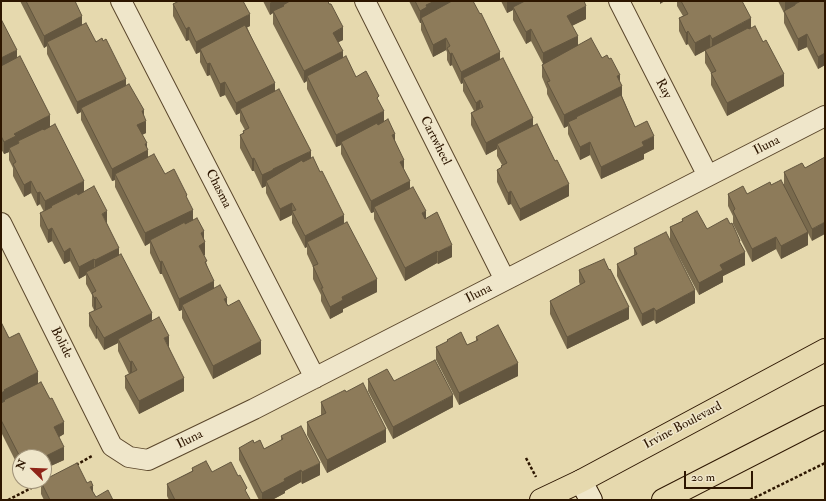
<!DOCTYPE html>
<style>
body{margin:0}
#map{position:relative;width:826px;height:501px;overflow:hidden;background:#e6d9ae;font-family:"IM FELL Double Pica",serif}
canvas{display:block}
.frame{position:absolute;inset:0;border:2px solid #2d1600;pointer-events:none}
.north{position:absolute;left:12px;top:449px;width:40px;height:40px;box-sizing:border-box;background:#efe6ca;border:1px solid #a19379;border-radius:50%;rotate:293deg;font-size:11px;font-weight:700;line-height:16px;text-align:center;color:#2d1600}
.north::after{content:'';display:block;margin:auto;width:14px;height:18px;background:#8f2418;clip-path:polygon(50% 0,100% 100%,50% 72%,0 100%)}
.scale{position:absolute;left:684px;top:471px;width:69px;height:18px;box-sizing:border-box;border:2px solid #2d1600;border-top:0;padding-left:5px;font-size:12px;line-height:14px;white-space:nowrap;color:#2d1600;-webkit-text-stroke:3px #efe6ca;paint-order:stroke}
</style>
<div id="map">
<canvas width="826" height="501"></canvas>
<div class="frame"></div>
<div class="north">N</div>
<div class="scale">20 m</div>
</div>
<script>
const context = document.querySelector('canvas').getContext('2d');
context.lineJoin = 'round';
const toPath = rows => new Path2D(rows.map(r => 'M' + r).join(''));
function trace(path, color, width, dash) { context.strokeStyle = color; context.lineWidth = width; context.lineCap = dash ? 'butt' : 'round'; context.setLineDash(dash || []); context.stroke(path); }
function paint(path, color) { context.fillStyle = color; context.fill(path, 'evenodd'); }
function write(font, color, halo, rows, align = 'center') {
  context.font = font + ' "IM FELL Double Pica",serif'; context.lineWidth = 3; context.setLineDash([]); context.textBaseline = 'middle'; context.strokeStyle = halo; context.fillStyle = color; for (const [text, x, y, turn = 0] of rows) {
    context.save(); context.translate(x, y); context.rotate((+turn || 0) * Math.PI / 180); context.textAlign = isNaN(turn) ? turn : align; if (halo) context.strokeText(text, 0, 0); context.fillText(text, 0, 0); context.restore();
  }
}
const street = toPath([
 [121,1,315,378],
 [365,1,505,280],
 [619,1,708,176],
 [1,223,112,446,129,457,148,460,254,409,825,116]
]);
const secondary = toPath([
 [581,481,591,500]
]);
const primary = toPath([
 [541,500,581,481,825,350],
 [663,500,825,417]
]);
trace(street, '#5b472c', 22);
trace(secondary, '#2d1600', 24);
trace(primary, '#2d1600', 24);
trace(toPath([
 [526,458,536,477],
 [76,465,92,456],
 [8,500,43,482],
 [750,500,825,463]
]), '#2d1600', 2.5, [3, 2]);
trace(street, '#efe6ca', 20);
trace(secondary, '#efe6ca', 22);
trace(primary, '#e6d9ae', 22);
paint(toPath([
 [20,1,76,1,75,2,82,25,96,42,126,86,144,116,146,133,142,135,147,147,148,157,187,199,193,220,204,239,205,255,204,255,214,289,227,304,261,354,213,379,182,318,182,310,179,311,162,274,160,274,150,253,150,243,145,246,115,187,115,180,112,181,81,120,81,112,77,114,47,54,47,46,44,48],
 [177,1,243,1,250,26,247,27,275,91,311,158,344,223,377,292,343,309,343,312,330,319,321,301,321,295,313,279,313,267,307,254,307,247,305,248,292,223,292,215,280,221,266,193,266,186,262,188,254,171,252,171,240,148,240,135,243,133,243,131,245,130,240,121,240,113,236,115,225,95,220,97,210,75,207,76,200,62,200,52,196,54,189,40,186,41,173,16,173,4,177,2],
 [263,1,328,1,343,40,338,42,343,58,356,77,379,102,384,121,395,141,410,188,426,218,452,257,438,264,437,263,405,281,374,219,374,212,371,213,341,154,341,145,336,147,307,89,307,81,304,83,273,24,273,13,270,15],
 [409,1,473,1,500,59,569,196,520,221,511,204,508,205,497,182,497,170,501,168,501,166,502,165,497,156,497,149,486,155,471,125,471,113,474,111,463,91,463,83,461,84,452,65,450,66,447,60,447,52,446,50,433,57,421,30,421,23,420,23],
 [501,1,584,1,586,19,572,26,578,45,602,58,620,82,622,96,635,127,654,149,644,154,644,159,601,179,590,155,580,160,568,134,568,126,564,128,547,94,547,89,542,77,542,65,543,64,531,41,526,44,513,20,513,10,507,13],
 [677,1,681,1,751,28,784,86,727,116,711,85,711,73,705,63,705,50,710,48,695,56,688,44,686,45,679,31,679,18,683,16,677,6],
 [778,1,825,1,825,65,818,69,807,47,798,51,784,23,784,13],
 [1,19,17,58,50,127,84,191,107,224,119,255,152,321,169,347,184,391,139,414,125,388,125,376,129,374,118,351,118,343,104,350,97,338,96,339,89,326,89,313,97,310,94,310,92,306,92,295,86,284,86,275,79,279,70,261,64,264,52,241,48,243,40,226,40,213,44,212,40,204,37,206,31,193,24,197,13,176,13,168,9,160,9,152,4,154,1,149],
 [825,157,812,241,808,233,808,245,781,259,776,249,752,262,733,224,733,216,728,206,728,194,747,194,771,185,784,184,784,172,805,168],
 [682,219,740,244,745,265,723,276,723,282,699,295,670,240,670,227,682,221],
 [634,248,695,303,656,324,654,320,642,326,617,276,617,264,634,255],
 [579,270,629,319,567,349,550,314,550,301,580,285,579,282],
 [1,322,9,338,38,384,64,434,59,437,64,460,44,469,44,457,20,457,20,470,1,432],
 [476,337,518,376,459,405,436,360,436,347,447,342,447,340,467,345,476,341],
 [368,379,394,381,453,407,393,439,368,391],
 [346,392,386,442,327,473,307,435,307,422,321,415,321,402],
 [281,436,320,475,302,484,301,482,285,491,285,493,272,500,259,500,239,460,239,448,254,443,264,449,281,440],
 [192,468,212,472,247,494,250,500,169,500,167,496,167,484,192,471],
 [41,482,87,483,96,497,113,500,44,500,41,494]
]), '#796a4d');
paint(toPath([
 [273,1,296,1,283,5,283,8,273,11,273,13,270,15,270,3],
 [435,1,459,1,421,18,421,23,420,23,420,11,426,5],
 [507,1,533,1,513,7,513,10,507,13],
 [660,1,665,1,660,4],
 [786,1,810,1,795,4,795,9,785,12,785,2],
 [586,6,586,19,567,28,567,16],
 [250,14,250,26,201,52,200,49,200,52,196,54,196,42],
 [82,16,82,28,47,42,47,46,44,48,44,36],
 [751,18,751,31,712,51,712,39],
 [189,27,189,40,186,41,186,29],
 [343,27,343,40,333,45,333,33],
 [531,29,531,41,526,44,526,32],
 [688,31,688,44,686,45,686,33],
 [807,34,807,47,798,51,798,39],
 [710,35,710,48,695,56,695,43],
 [578,36,578,48,543,65,543,53],
 [446,38,446,50,433,57,433,45],
 [17,50,17,62,1,71,1,58],
 [343,51,343,63,307,76,307,81,304,83,304,71],
 [500,52,500,64,463,78,463,83,461,84,461,72],
 [452,53,452,65,450,66,450,54],
 [825,53,825,65,818,69,818,57],
 [210,63,210,75,207,76,207,64],
 [784,74,784,86,727,116,727,103],
 [620,75,620,87,622,86,622,98,577,118,576,117,576,122,568,122,568,126,564,128,564,115,617,76],
 [126,79,126,92,81,108,81,112,77,114,77,102],
 [225,82,225,95,220,97,220,84],
 [275,83,275,95,240,109,240,113,236,115,236,103],
 [480,100,480,113,476,115,476,103],
 [144,110,144,122,146,121,146,133,137,137,137,125,142,111],
 [384,111,384,124,341,142,341,145,336,147,336,135],
 [50,115,50,127,18,141,18,144,9,148,9,152,4,154,4,142,14,134],
 [533,118,533,130,497,144,497,149,486,155,486,143],
 [395,134,395,146,392,135],
 [654,136,654,149,644,154,644,159,601,179,601,167,642,142],
 [590,142,590,155,580,160,580,147],
 [147,143,147,151,148,150,148,162,115,174,115,180,112,181,112,169],
 [311,151,311,163,266,181,266,186,262,188,262,175,273,169],
 [254,158,254,171,252,171,252,159],
 [404,160,404,172,400,162],
 [31,181,31,193,24,197,24,185],
 [84,181,84,193,52,207,51,206,51,210,45,213,45,201],
 [410,181,410,193,374,207,374,212,371,213,371,201],
 [569,184,569,196,520,221,520,209],
 [511,191,511,204,508,205,508,193],
 [40,192,40,204,37,206,37,193],
 [292,203,292,215,280,221,280,209],
 [193,210,193,222,150,240,150,243,145,246,145,233],
 [107,211,107,224,102,214],
 [426,211,426,223,422,213],
 [344,215,344,228,307,242,307,247,305,248,305,236],
 [825,222,825,234,812,241,812,229],
 [52,228,52,241,48,243,48,230],
 [204,231,204,243,205,242,205,255,199,258,199,246,201,233],
 [808,232,808,245,781,259,781,246],
 [776,237,776,249,752,262,752,249],
 [452,245,452,257,438,264,438,252],
 [70,248,70,261,64,264,64,252],
 [119,248,119,260,95,273,95,260],
 [437,251,437,263,405,281,405,268],
 [745,252,745,265,723,276,723,282,699,295,699,283,720,265],
 [94,259,94,271,86,272,86,275,79,279,79,267],
 [162,261,162,274,160,274,160,262],
 [377,279,377,292,343,309,343,312,330,319,330,307,342,297],
 [214,281,214,293,182,305,182,310,179,311,179,299],
 [695,290,695,303,656,324,656,311],
 [96,297,96,309,94,310,94,298],
 [227,298,227,310,224,299],
 [629,307,629,319,567,349,567,337],
 [654,308,654,320,642,326,642,314],
 [152,313,152,325,118,339,118,343,104,350,104,338],
 [96,326,97,326,97,338,96,339],
 [169,336,169,348,164,338],
 [261,341,261,354,213,379,213,366],
 [132,361,132,373,130,374,130,362],
 [518,363,518,376,459,405,459,393],
 [38,372,38,385,4,400,4,404,1,406,1,393,4,390],
 [184,378,184,391,139,414,139,401],
 [453,395,453,407,393,439,393,427],
 [64,422,64,434,54,440,54,427],
 [386,429,386,442,327,473,327,460],
 [64,447,64,460,44,469,44,457],
 [320,463,320,475,302,484,302,472],
 [301,470,301,482,285,491,285,493,272,500,262,500,262,493,284,479],
 [93,486,93,498,90,487]
]), '#63563f');
const building = toPath([
 [26,1,75,1,82,16,44,36,26,1],
 [179,1,243,1,250,14,196,42,189,27,186,29,173,4,179,1],
 [290,1,328,1,329,4,331,4,343,27,333,33,343,51,304,71,273,11,284,6,283,5,290,1],
 [415,1,435,1,426,5,427,7,420,11,415,1],
 [452,1,473,1,480,14,481,13,500,52,461,72,452,53,450,54,447,48,450,46,446,38,433,45,421,18,452,1],
 [525,1,584,1,586,6,567,16,578,36,543,53,531,29,526,32,513,7,525,1],
 [681,1,742,1,751,18,712,39,710,35,695,43,688,31,686,33,679,18,688,14,681,1],
 [801,1,825,1,825,53,818,57,807,34,798,39,784,11,795,5,795,4,801,1],
 [1,19,17,50,1,58,1,19],
 [86,23,96,42,102,38,103,41,106,39,126,79,77,102,47,42,86,23],
 [245,25,275,83,236,103,225,82,220,84,210,63,207,64,200,49,245,25],
 [755,26,763,42,766,40,784,74,727,103,711,73,716,71,705,50,748,28,749,29,755,26],
 [591,38,602,58,607,55,609,59,611,58,620,75,617,76,622,86,564,115,547,82,550,81,542,65,591,38],
 [20,56,50,115,14,134,16,136,4,142,1,136,1,66,20,56],
 [346,56,356,77,366,71,379,96,377,98,384,111,336,135,307,76,346,56],
 [503,58,533,118,486,143,471,113,483,107,480,100,476,103,463,78,503,58],
 [129,84,144,110,142,111,146,121,137,125,147,143,145,144,148,150,112,169,81,108,129,84],
 [279,89,311,151,273,169,273,170,262,175,254,158,252,159,240,135,244,133,243,131,249,128,240,109,279,89],
 [621,95,635,127,647,121,654,136,642,142,644,146,601,167,590,142,580,147,568,122,577,118,576,117,621,95],
 [388,119,395,134,392,135,404,160,400,162,410,181,371,201,341,142,377,123,378,125,388,119],
 [55,124,84,181,45,201,40,192,37,193,31,181,24,185,13,164,16,162,9,148,19,143,18,141,43,129,44,130,55,124],
 [537,124,555,161,557,160,569,184,520,209,511,191,508,193,497,170,502,167,501,166,507,163,497,144,537,124],
 [154,154,165,174,174,169,187,195,186,196,193,210,145,233,115,174,154,154],
 [313,157,320,172,322,171,344,215,305,236,292,211,296,210,292,203,280,209,266,181,302,160,303,162,313,157],
 [825,157,825,222,812,229,784,172,802,163,805,168,825,157],
 [781,180,808,232,781,246,776,237,752,249,733,211,735,209,728,194,743,186,747,194,770,182,771,185,781,180],
 [94,186,107,211,102,214,119,248,95,260,94,259,79,267,70,248,64,252,52,228,48,230,40,213,52,207,51,206,77,193,78,195,94,186],
 [413,187,426,211,422,213,425,219,437,212,452,245,438,252,437,251,405,268,374,207,413,187],
 [697,211,707,229,727,218,730,224,732,223,740,241,739,241,745,252,720,265,723,270,699,283,670,227,683,221,682,219,697,211],
 [197,218,204,231,201,233,205,242,199,246,207,261,205,262,214,281,179,299,162,261,160,262,150,240,185,222,185,224,197,218],
 [347,222,377,279,342,297,343,300,330,307,321,288,323,288,313,266,318,264,307,242,347,222],
 [666,232,695,290,656,311,654,308,642,314,617,264,637,254,634,248,666,232],
 [121,254,152,313,104,338,97,326,96,326,89,313,102,307,96,297,94,298,92,293,96,291,86,272,121,254],
 [604,259,609,270,610,269,629,307,567,337,550,301,585,282,579,270,604,259],
 [220,285,227,298,224,299,228,306,239,300,261,341,213,366,182,305,220,285],
 [159,317,169,336,164,338,184,378,139,401,125,376,137,370,132,361,130,362,118,339,159,317],
 [1,322,9,338,19,333,38,372,4,390,5,391,1,393,1,322],
 [498,325,518,363,459,393,436,347,448,341,447,340,461,332,467,345,478,340,476,337,498,325],
 [435,360,453,395,393,427,368,379,387,369,394,381,435,360],
 [41,382,50,399,52,398,64,422,54,427,64,447,44,457,20,457,1,420,1,403,5,401,4,400,41,382],
 [363,383,386,429,327,460,307,422,326,413,321,402,345,390,346,392,363,383],
 [301,426,320,463,302,472,301,470,284,479,285,481,262,493,239,448,253,440,254,443,260,440,264,449,283,439,281,436,301,426],
 [206,461,212,472,231,462,238,476,240,475,247,488,245,490,250,499,248,500,175,500,167,484,193,471,192,468,206,461],
 [77,463,87,483,91,481,93,486,90,487,96,497,108,490,113,500,50,500,41,482,44,481,44,480,77,463]
]);
paint(building, '#8d7b5a');
trace(building, '#63563f', 1);
write('13px', '#2d1600', '#efe6ca', [
 ["Ray",663,89,63],
 ["Cartwheel",435,141,63],
 ["Iluna",767,146,-27],
 ["Chasma",218,189,63],
 ["Iluna",479,294,-27],
 ["Bolide",61,343,63],
 ["Irvine Boulevard",683,426,-28],
 ["Iluna",190,440,-26]
]);
</script>
